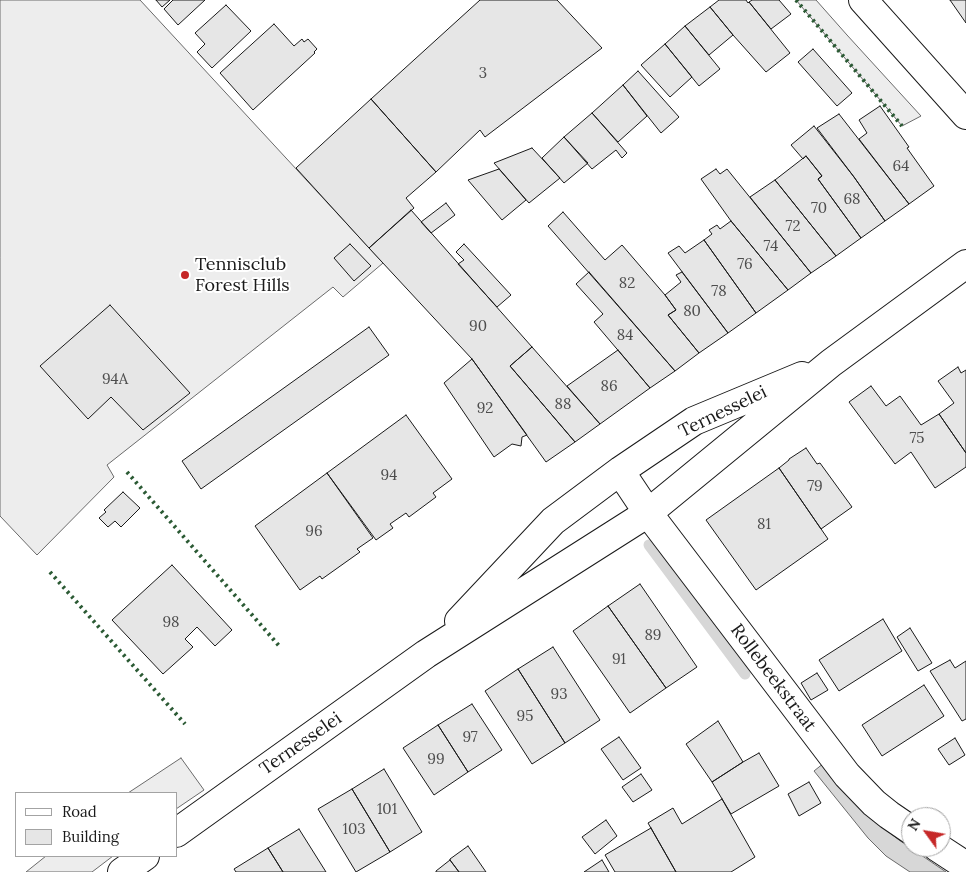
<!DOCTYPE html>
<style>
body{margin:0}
#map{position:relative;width:966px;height:872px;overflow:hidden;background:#fff;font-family:Lora,serif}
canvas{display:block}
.legend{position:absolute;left:15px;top:792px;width:162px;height:65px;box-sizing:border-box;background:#fff;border:1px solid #a3a3a3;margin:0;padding:6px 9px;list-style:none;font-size:15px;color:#1a1a1a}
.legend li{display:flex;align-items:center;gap:10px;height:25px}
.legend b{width:25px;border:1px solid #a3a3a3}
.north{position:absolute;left:901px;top:807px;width:50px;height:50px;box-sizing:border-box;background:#fff;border:1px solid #a3a3a3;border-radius:50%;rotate:302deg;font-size:14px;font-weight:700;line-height:20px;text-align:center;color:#1a1a1a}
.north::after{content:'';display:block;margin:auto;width:18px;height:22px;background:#c62828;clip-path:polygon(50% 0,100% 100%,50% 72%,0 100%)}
</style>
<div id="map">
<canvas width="966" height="872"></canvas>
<ul class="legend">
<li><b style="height:6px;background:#fff"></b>Road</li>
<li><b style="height:14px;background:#e6e6e6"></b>Building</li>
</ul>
<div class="north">N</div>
</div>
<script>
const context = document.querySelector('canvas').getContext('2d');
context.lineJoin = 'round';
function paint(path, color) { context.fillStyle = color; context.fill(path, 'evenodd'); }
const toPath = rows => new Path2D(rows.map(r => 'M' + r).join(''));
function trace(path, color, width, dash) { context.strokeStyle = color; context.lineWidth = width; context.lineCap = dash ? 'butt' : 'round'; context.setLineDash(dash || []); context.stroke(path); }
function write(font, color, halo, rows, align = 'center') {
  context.font = font + ' Lora,serif'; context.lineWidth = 4; context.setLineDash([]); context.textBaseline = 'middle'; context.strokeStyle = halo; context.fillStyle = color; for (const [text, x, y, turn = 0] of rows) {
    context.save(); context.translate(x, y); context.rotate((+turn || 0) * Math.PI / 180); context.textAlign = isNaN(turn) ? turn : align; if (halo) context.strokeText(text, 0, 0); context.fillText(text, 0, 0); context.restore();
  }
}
const built = toPath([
 [0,0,140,0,383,263,343,297,333,287,107,465,114,477,37,555,0,516,0,0],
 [796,0,816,0,847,35,921,116,902,126,796,0],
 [181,758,204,790,176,809,176,793,128,793,181,758],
 [46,856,113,856,92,872,26,872,46,856]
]);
paint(built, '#ededed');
trace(built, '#6a6a6a', 1);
const water = toPath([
 [824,763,881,826,899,840,946,872,910,872,886,856,868,838,814,771,824,763]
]);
paint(water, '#d7d7d7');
trace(water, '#6a6a6a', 1);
trace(toPath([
 [649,545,745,674]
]), '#d7d7d7', 11);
const building = toPath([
 [156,0,170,0,162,7,156,0],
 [173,0,205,0,178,25,164,9,173,0],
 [480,0,557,0,602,48,485,137,480,130,436,172,371,99,480,0],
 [719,0,746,0,748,3,749,2,790,53,766,72,733,35,710,7,719,0],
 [752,0,779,0,791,14,771,29,749,2,752,0],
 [950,0,966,0,966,23,950,0],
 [226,5,251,31,212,68,197,52,205,44,195,33,226,5],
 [710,7,733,35,709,55,685,26,710,7],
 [274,24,294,46,302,39,304,42,308,39,317,49,314,52,315,53,253,110,220,73,274,24],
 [685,26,720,69,699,86,665,44,685,26],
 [665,44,692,77,670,97,641,65,665,44],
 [813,49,852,93,837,106,798,62,813,49],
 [638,71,679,117,661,133,623,85,638,71],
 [623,85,647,116,618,142,592,113,623,85],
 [371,99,436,172,406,198,414,208,369,248,296,168,371,99],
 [880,106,909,147,907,148,934,186,909,204,859,139,867,133,859,120,880,106],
 [592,113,627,153,622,158,616,150,592,169,564,137,592,113],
 [839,114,909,204,885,221,854,177,817,128,839,114],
 [814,126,854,177,885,221,861,238,818,179,822,176,806,156,803,159,791,145,814,126],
 [564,137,588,163,564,183,542,158,564,137],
 [532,148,560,178,529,203,494,163,532,148],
 [806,156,822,176,818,179,861,238,836,256,775,180,806,156],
 [499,169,526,200,502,220,468,180,499,169],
 [716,169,720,174,727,169,811,273,788,290,731,221,701,179,716,169],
 [775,180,836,256,811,273,750,197,775,180],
 [446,203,455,215,431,233,421,222,446,203],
 [411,210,532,347,510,366,575,442,546,462,472,359,369,248,411,210],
 [563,212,605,260,622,245,665,295,676,310,668,315,699,353,675,371,548,226,563,212],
 [731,221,788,290,756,313,704,240,712,234,709,230,717,225,720,229,731,221],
 [704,240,756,313,728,333,668,253,679,246,685,253,704,240],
 [350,244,371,266,354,281,334,258,350,244],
 [464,244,511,295,497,307,458,264,464,260,456,252,464,244],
 [589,272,675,371,650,388,594,322,603,314,576,284,589,272],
 [682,272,728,333,699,353,668,315,676,310,665,295,681,282,676,275,682,272],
 [110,305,190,393,143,430,111,397,88,419,40,366,110,305],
 [369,327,389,355,201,489,182,461,369,327],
 [532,347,600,424,575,442,510,366,532,347],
 [618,350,650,388,600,424,567,386,618,350],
 [472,359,527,435,522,437,521,446,512,444,494,457,444,383,472,359],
 [958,367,961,373,966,370,966,453,939,414,954,403,938,381,958,367],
 [871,386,886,406,900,396,921,425,939,414,966,453,966,467,935,488,911,452,895,464,849,402,871,386],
 [406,415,452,479,433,493,436,497,409,517,406,513,390,524,393,528,376,540,327,473,406,415],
 [806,448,817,464,820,463,852,507,821,529,779,468,789,460,789,459,806,448],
 [779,468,828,539,756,590,706,520,779,468],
 [327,473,373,538,357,549,360,552,322,579,320,576,300,590,255,526,327,473],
 [123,492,140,508,121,527,115,521,108,527,99,518,106,512,104,510,123,492],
 [172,565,232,630,215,646,197,627,185,639,193,647,163,674,112,620,172,565],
 [640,584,697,667,666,688,608,606,640,584],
 [608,606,666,688,630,713,573,631,608,606],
 [883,619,902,651,839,691,819,660,883,619],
 [910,628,932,663,918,671,897,637,910,628],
 [553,647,600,720,565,743,518,669,553,647],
 [950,660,955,668,966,661,966,719,962,721,930,671,950,660],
 [518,669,565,743,532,764,485,691,518,669],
 [817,673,828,690,811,700,801,683,817,673],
 [924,685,944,716,882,756,862,725,924,685],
 [472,704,502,750,468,772,438,725,472,704],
 [718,721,743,762,712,782,686,744,718,721],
 [438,725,468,772,434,795,403,748,438,725],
 [619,737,641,768,623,780,601,749,619,737],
 [955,738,965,755,949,765,938,749,955,738],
 [759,753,779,786,731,814,712,782,743,762,759,753],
 [384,769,422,832,390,852,352,789,384,769],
 [641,774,652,790,633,802,622,787,641,774],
 [809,782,821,803,799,816,788,794,809,782],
 [352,789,390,852,356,872,318,809,352,789],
 [722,799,755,857,731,872,676,872,648,823,673,808,682,824,722,799],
 [606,820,617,836,595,854,582,837,606,820],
 [651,828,676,872,615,872,605,855,651,828],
 [299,829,326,872,283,872,268,848,299,829],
 [468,846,486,872,459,872,450,860,450,859,468,846],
 [268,848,283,872,236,872,234,869,268,848],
 [450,860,459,872,436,872,436,871,450,860],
 [602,860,609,872,584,872,602,860]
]);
paint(building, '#e6e6e6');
trace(building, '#1a1a1a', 1);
const minor = toPath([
 [863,0,966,115],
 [620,471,648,513,847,775,874,803,889,815,911,830],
 [459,621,553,521,620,471,694,421,802,376],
 [176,833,426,654,648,513,831,363,966,264],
 [937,847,966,866],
 [122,872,145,856]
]);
trace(minor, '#1a1a1a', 30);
trace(minor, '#fff', 28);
trace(toPath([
 [796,0,902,126],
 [127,472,281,648],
 [50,572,185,724]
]), '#2b5a34', 4, [2.5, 4]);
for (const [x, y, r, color] of [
 [185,275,5,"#c62828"]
]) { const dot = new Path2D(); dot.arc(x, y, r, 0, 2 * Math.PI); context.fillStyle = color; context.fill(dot); trace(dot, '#fff', 2); }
write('15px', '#4d4d4d', null, [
 ["3",483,74],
 ["64",901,167],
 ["68",852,200],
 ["70",819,209],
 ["72",793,227],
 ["74",771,247],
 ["76",745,265],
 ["82",627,284],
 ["78",719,292],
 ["80",692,312],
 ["90",478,327],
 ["84",625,336],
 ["94A",115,380],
 ["86",609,387],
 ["88",563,405],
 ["92",485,409],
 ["75",917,439],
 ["94",389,476],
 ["79",815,487],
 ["81",764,525],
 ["96",314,532],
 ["98",171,623],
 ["89",653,636],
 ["91",619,660],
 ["93",559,695],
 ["95",525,717],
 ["97",470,738],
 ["99",436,760],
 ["101",387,810],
 ["103",354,830]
]);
write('18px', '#1a1a1a', '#fff', [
 ["Tennisclub",195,265],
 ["Forest Hills",195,286]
], 'left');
write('18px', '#1a1a1a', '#fff', [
 ["Ternesselei",723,412,-26],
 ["Rollebeekstraat",773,678,53],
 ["Ternesselei",301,744,-35]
]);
</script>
